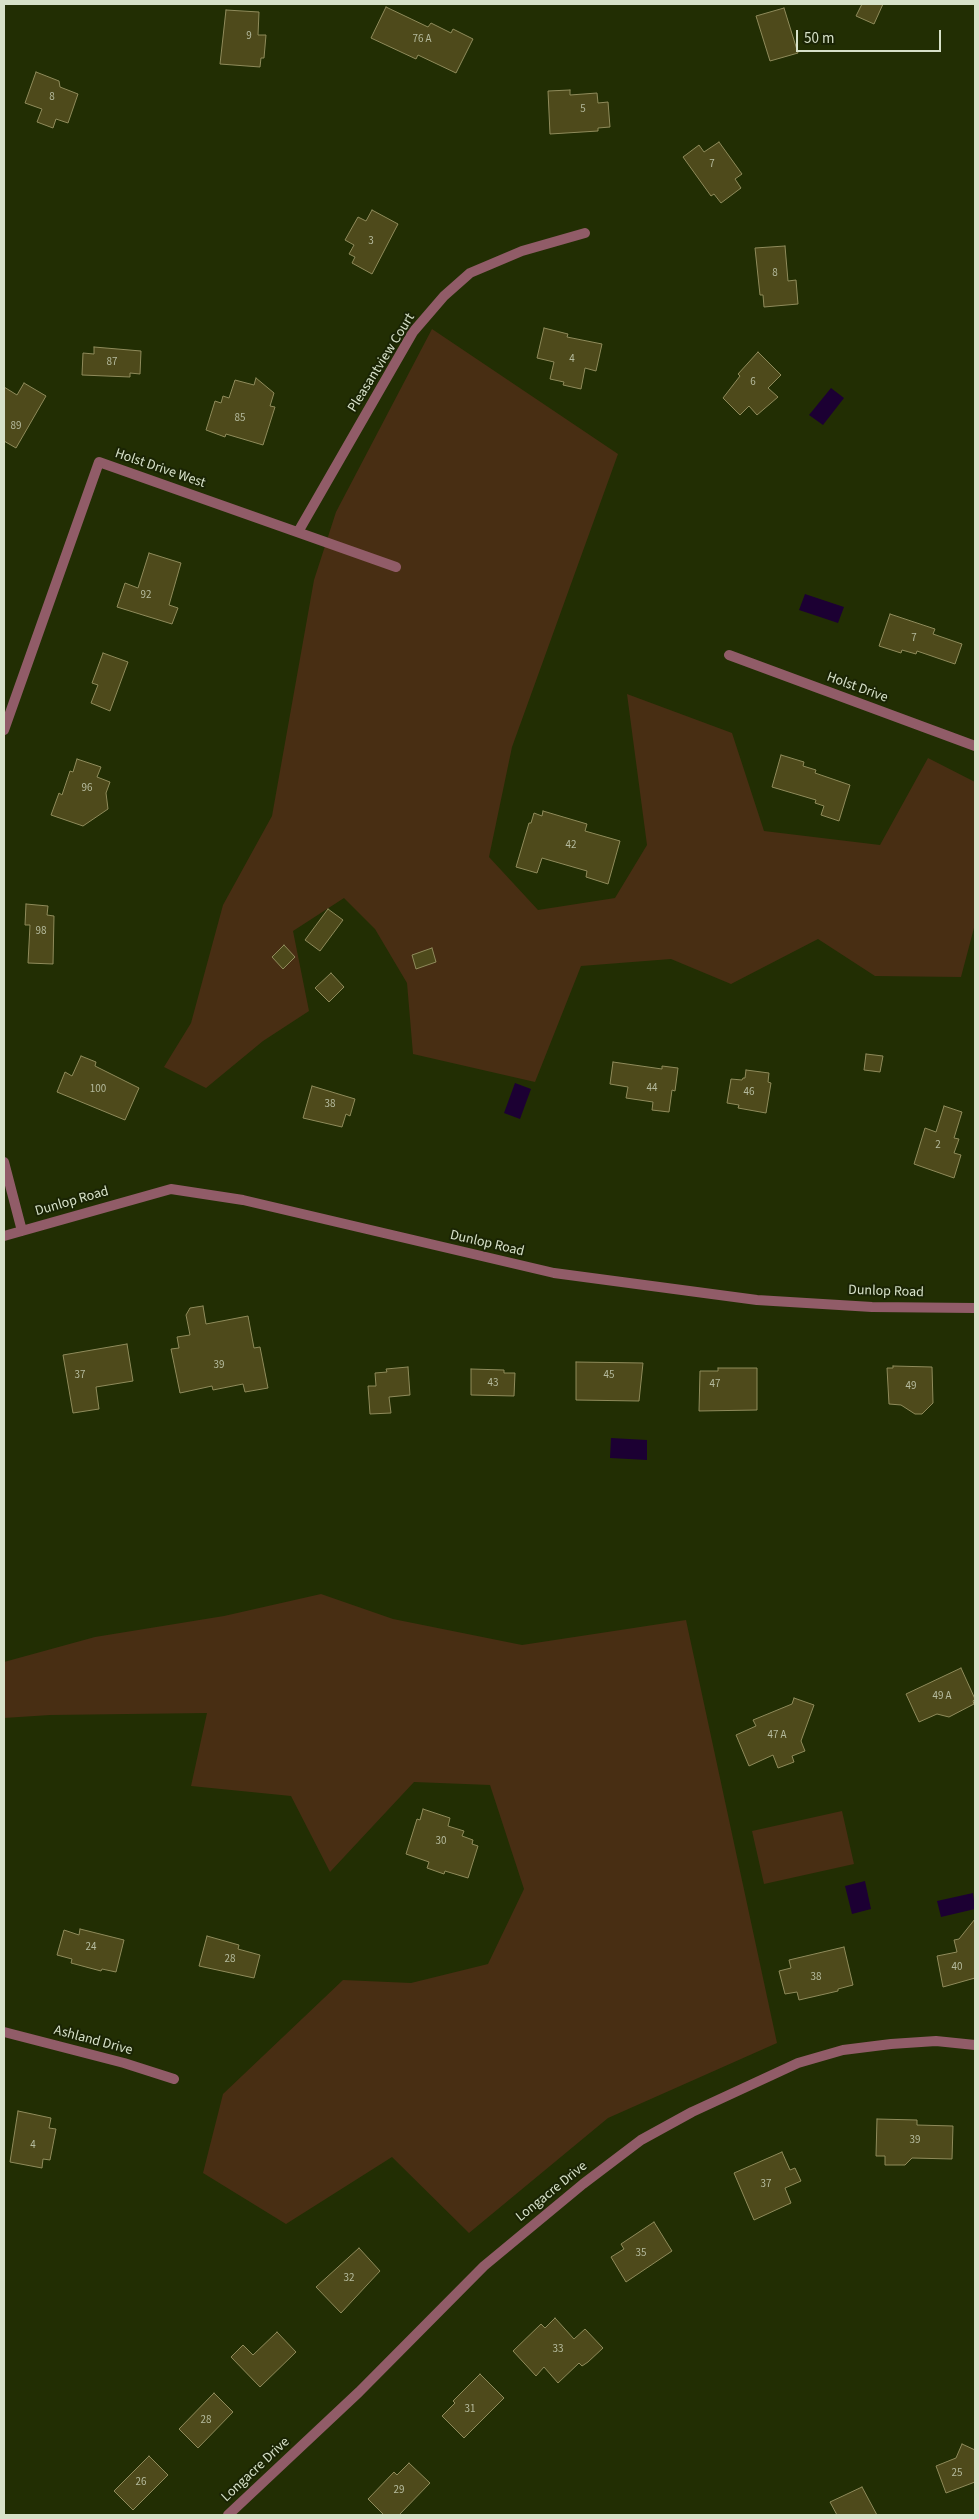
<!DOCTYPE html>
<style>
body{margin:0}
#map{position:relative;width:979px;height:2519px;overflow:hidden;background:#222e03;font-family:"Source Sans 3",sans-serif}
canvas{display:block}
.frame{position:absolute;inset:0;border:5px solid #d7e1c9;pointer-events:none}
.scale{position:absolute;left:796px;top:30px;width:145px;height:22px;box-sizing:border-box;border:2px solid #d7e1c9;border-top:0;padding-left:6px;font-size:15px;line-height:18px;white-space:nowrap;color:#d7e1c9;-webkit-text-stroke:4px #1a2404;paint-order:stroke}
</style>
<div id="map">
<canvas width="979" height="2519"></canvas>
<div class="frame"></div>
<div class="scale">50 m</div>
</div>
<script>
const context = document.querySelector('canvas').getContext('2d');
context.lineJoin = 'round';
function paint(path, color) { context.fillStyle = color; context.fill(path, 'evenodd'); }
const toPath = rows => new Path2D(rows.map(r => 'M' + r).join(''));
function trace(path, color, width, dash) { context.strokeStyle = color; context.lineWidth = width; context.lineCap = dash ? 'butt' : 'round'; context.setLineDash(dash || []); context.stroke(path); }
function write(font, color, halo, rows, align = 'center') {
  context.font = font + ' "Source Sans 3",sans-serif'; context.lineWidth = 4; context.setLineDash([]); context.textBaseline = 'middle'; context.strokeStyle = halo; context.fillStyle = color; for (const [text, x, y, turn = 0] of rows) {
    context.save(); context.translate(x, y); context.rotate((+turn || 0) * Math.PI / 180); context.textAlign = isNaN(turn) ? turn : align; if (halo) context.strokeText(text, 0, 0); context.fillText(text, 0, 0); context.restore();
  }
}
paint(toPath([
 [432,329,618,454,512,747,489,857,538,910,615,898,647,845,627,694,732,733,764,831,880,845,928,758,975,782,975,924,961,977,875,976,818,939,731,984,671,959,581,966,535,1082,413,1054,407,983,375,929,344,898,293,931,309,1011,263,1041,206,1088,164,1067,191,1023,223,905,272,816,314,580,336,512],
 [321,1594,393,1619,522,1645,686,1620,777,2043,608,2118,469,2233,392,2157,286,2224,203,2173,223,2094,343,1980,411,1983,488,1964,524,1889,490,1785,414,1782,330,1872,291,1796,191,1786,207,1713,50,1715,4,1718,4,1662,95,1637,224,1616],
 [842,1811,854,1864,764,1884,752,1831]
]), '#482e13');
paint(toPath([
 [831,388,844,398,823,425,809,415],
 [805,594,844,607,838,623,799,610],
 [515,1083,531,1089,520,1119,504,1113],
 [611,1438,647,1440,647,1460,610,1458],
 [865,1881,871,1909,852,1914,845,1886],
 [973,1893,975,1909,941,1917,937,1901]
]), '#1c0033');
const building = toPath([
 [862,4,883,4,874,24,856,16,862,4],
 [386,7,428,27,431,23,451,33,453,29,473,39,456,73,418,55,416,59,371,38,386,7],
 [784,8,798,53,770,61,756,16,784,8],
 [226,10,259,12,258,35,266,35,264,58,261,58,260,67,220,64,226,10],
 [36,72,59,81,60,87,78,94,68,123,56,119,53,128,37,122,42,109,25,103,36,72],
 [570,90,570,95,597,93,598,103,608,102,610,127,598,128,598,131,550,134,548,91,570,90],
 [719,142,742,174,735,179,741,188,721,203,714,194,711,196,683,157,699,145,704,152,719,142],
 [372,210,398,224,372,274,352,263,355,257,349,254,354,245,345,240,358,217,366,221,372,210],
 [785,246,788,281,796,280,798,304,764,307,763,295,760,295,755,248,785,246],
 [544,328,568,334,567,337,602,344,596,371,585,368,581,389,563,385,564,382,550,379,554,362,537,358,544,328],
 [94,347,141,351,140,374,130,373,130,377,82,375,83,353,94,354,94,347],
 [758,352,781,375,768,388,778,397,757,415,749,406,740,415,723,398,740,376,738,374,758,352],
 [256,378,274,393,270,406,275,407,263,445,226,434,225,437,206,430,215,401,221,403,223,396,229,398,235,380,254,385,256,378],
 [24,383,46,396,16,448,4,441,4,387,17,395,24,383],
 [149,553,181,563,169,605,178,608,172,624,117,607,125,583,138,588,149,553],
 [890,614,935,629,933,634,962,644,955,664,917,651,916,654,902,650,901,653,879,646,890,614],
 [103,653,128,662,110,711,91,703,98,685,92,683,103,653],
 [781,755,804,762,803,766,816,770,815,773,850,785,839,821,821,815,824,806,815,803,816,800,772,787,781,755],
 [77,759,101,767,97,777,110,782,106,793,108,809,83,826,51,815,59,793,62,795,70,771,73,772,77,759],
 [543,811,587,824,585,831,620,841,608,884,586,877,587,871,542,858,537,873,516,867,529,823,531,823,534,813,542,816,543,811],
 [26,904,48,906,47,915,54,916,53,964,28,963,30,925,25,925,26,904],
 [328,909,343,920,320,951,305,940,328,909],
 [284,945,295,957,283,969,272,957,284,945],
 [432,948,436,962,416,969,412,955,432,948],
 [331,973,344,987,329,1002,315,988,331,973],
 [866,1054,883,1056,880,1072,864,1070,866,1054],
 [81,1056,96,1062,95,1066,139,1088,125,1120,57,1092,65,1072,72,1076,81,1056],
 [613,1062,662,1069,662,1066,678,1068,675,1091,672,1090,669,1112,652,1110,653,1102,626,1098,628,1087,610,1084,613,1062],
 [746,1070,769,1073,768,1082,771,1083,766,1113,738,1108,739,1105,727,1103,731,1079,742,1080,743,1078,745,1078,746,1070],
 [312,1086,355,1099,350,1116,346,1114,342,1127,303,1118,312,1086],
 [944,1106,962,1112,954,1138,959,1139,954,1153,961,1155,954,1178,914,1164,925,1128,936,1132,944,1106],
 [203,1306,206,1324,248,1316,254,1348,260,1347,268,1388,245,1392,243,1384,213,1390,212,1386,180,1393,171,1349,179,1348,177,1337,190,1335,186,1315,190,1308,203,1306],
 [127,1344,133,1381,96,1387,99,1409,73,1413,63,1355,127,1344],
 [576,1362,643,1363,639,1401,576,1400,576,1362],
 [893,1366,932,1367,933,1403,922,1414,915,1414,901,1405,889,1404,887,1368,893,1368,893,1366],
 [408,1367,410,1395,389,1397,391,1413,370,1414,368,1386,376,1386,375,1373,387,1372,386,1369,408,1367],
 [718,1368,757,1368,757,1410,699,1411,700,1371,718,1371,718,1368],
 [471,1369,504,1370,504,1373,515,1373,514,1396,471,1395,471,1369],
 [961,1668,975,1699,973,1701,974,1704,949,1717,937,1714,919,1722,906,1694,961,1668],
 [794,1698,814,1705,801,1741,805,1751,792,1756,794,1762,778,1768,773,1755,749,1766,736,1735,756,1726,753,1720,792,1704,794,1698],
 [423,1809,450,1818,448,1826,464,1831,462,1836,473,1840,472,1844,478,1846,468,1878,445,1871,444,1874,427,1868,429,1862,406,1854,417,1819,420,1820,423,1809],
 [975,1919,975,1978,943,1987,937,1956,957,1952,954,1940,959,1939,975,1919],
 [80,1929,124,1940,116,1972,102,1969,101,1971,71,1963,72,1959,57,1955,64,1930,79,1935,80,1929],
 [207,1936,239,1945,238,1949,260,1955,254,1978,199,1966,207,1936],
 [844,1947,853,1985,838,1989,838,1991,799,2000,797,1992,785,1994,779,1971,791,1968,789,1960,844,1947],
 [18,2111,51,2118,49,2128,56,2129,50,2160,43,2159,42,2168,10,2162,18,2111],
 [877,2119,917,2120,917,2125,953,2126,952,2159,912,2158,905,2165,885,2165,885,2156,876,2156,877,2119],
 [782,2152,790,2170,795,2168,801,2181,785,2188,791,2203,754,2220,734,2173,782,2152],
 [654,2222,672,2251,626,2282,611,2257,624,2249,621,2244,654,2222],
 [359,2248,380,2271,341,2313,316,2287,359,2248],
 [555,2318,574,2339,585,2329,603,2348,588,2362,582,2366,579,2363,558,2383,544,2367,536,2376,513,2351,541,2324,545,2328,555,2318],
 [277,2332,296,2352,260,2387,231,2357,243,2345,253,2355,277,2332],
 [480,2374,504,2398,464,2438,442,2416,455,2403,453,2401,480,2374],
 [214,2393,233,2412,198,2448,179,2429,214,2393],
 [962,2444,975,2450,975,2482,946,2493,936,2466,956,2458,962,2444],
 [149,2456,168,2475,133,2510,114,2491,149,2456],
 [409,2463,430,2483,399,2515,384,2515,368,2499,394,2472,397,2475,409,2463],
 [862,2487,877,2515,837,2515,830,2502,862,2487]
]);
paint(building, '#4e4a1b');
trace(building, '#8f8b5b', 1);
trace(toPath([
 [298,532,413,332,444,296,470,273,522,251,585,233],
 [729,655,975,746],
 [4,730,99,462,396,567],
 [4,1162,22,1231],
 [4,1236,171,1189,243,1200,554,1273,757,1300,872,1307,975,1308],
 [4,2032,124,2063,174,2079],
 [228,2515,359,2392,484,2266,583,2184,641,2140,692,2112,798,2063,843,2050,891,2044,936,2041,975,2045]
]), '#915c68', 10);
write('11px', '#b5bb9e', null, [
 ["9",249,37],
 ["76 A",422,40],
 ["8",52,98],
 ["5",583,110],
 ["7",712,165],
 ["3",371,242],
 ["8",775,274],
 ["4",572,360],
 ["87",112,363],
 ["6",753,383],
 ["85",240,419],
 ["89",16,427],
 ["92",146,596],
 ["7",914,639],
 ["96",87,789],
 ["42",571,846],
 ["98",41,932],
 ["44",652,1089],
 ["100",98,1090],
 ["46",749,1093],
 ["38",330,1105],
 ["2",938,1146],
 ["39",219,1366],
 ["37",80,1376],
 ["45",609,1376],
 ["43",493,1384],
 ["47",715,1385],
 ["49",911,1387],
 ["49 A",942,1697],
 ["47 A",777,1736],
 ["30",441,1842],
 ["24",91,1948],
 ["28",230,1960],
 ["40",957,1968],
 ["38",816,1978],
 ["39",915,2141],
 ["4",33,2146],
 ["37",766,2185],
 ["35",641,2254],
 ["32",349,2279],
 ["33",558,2350],
 ["31",470,2410],
 ["28",206,2421],
 ["25",957,2474],
 ["26",141,2483],
 ["29",399,2491]
]);
write('14px', '#d7e1c9', '#1a2404', [
 ["Pleasantview Court",382,363,-58],
 ["Holst Drive West",160,469,19],
 ["Holst Drive",857,688,20],
 ["Dunlop Road",72,1202,-16],
 ["Dunlop Road",487,1244,13],
 ["Dunlop Road",886,1292,2],
 ["Ashland Drive",93,2041,15],
 ["Longacre Drive",552,2192,-39],
 ["Longacre Drive",256,2470,-43]
]);
</script>
